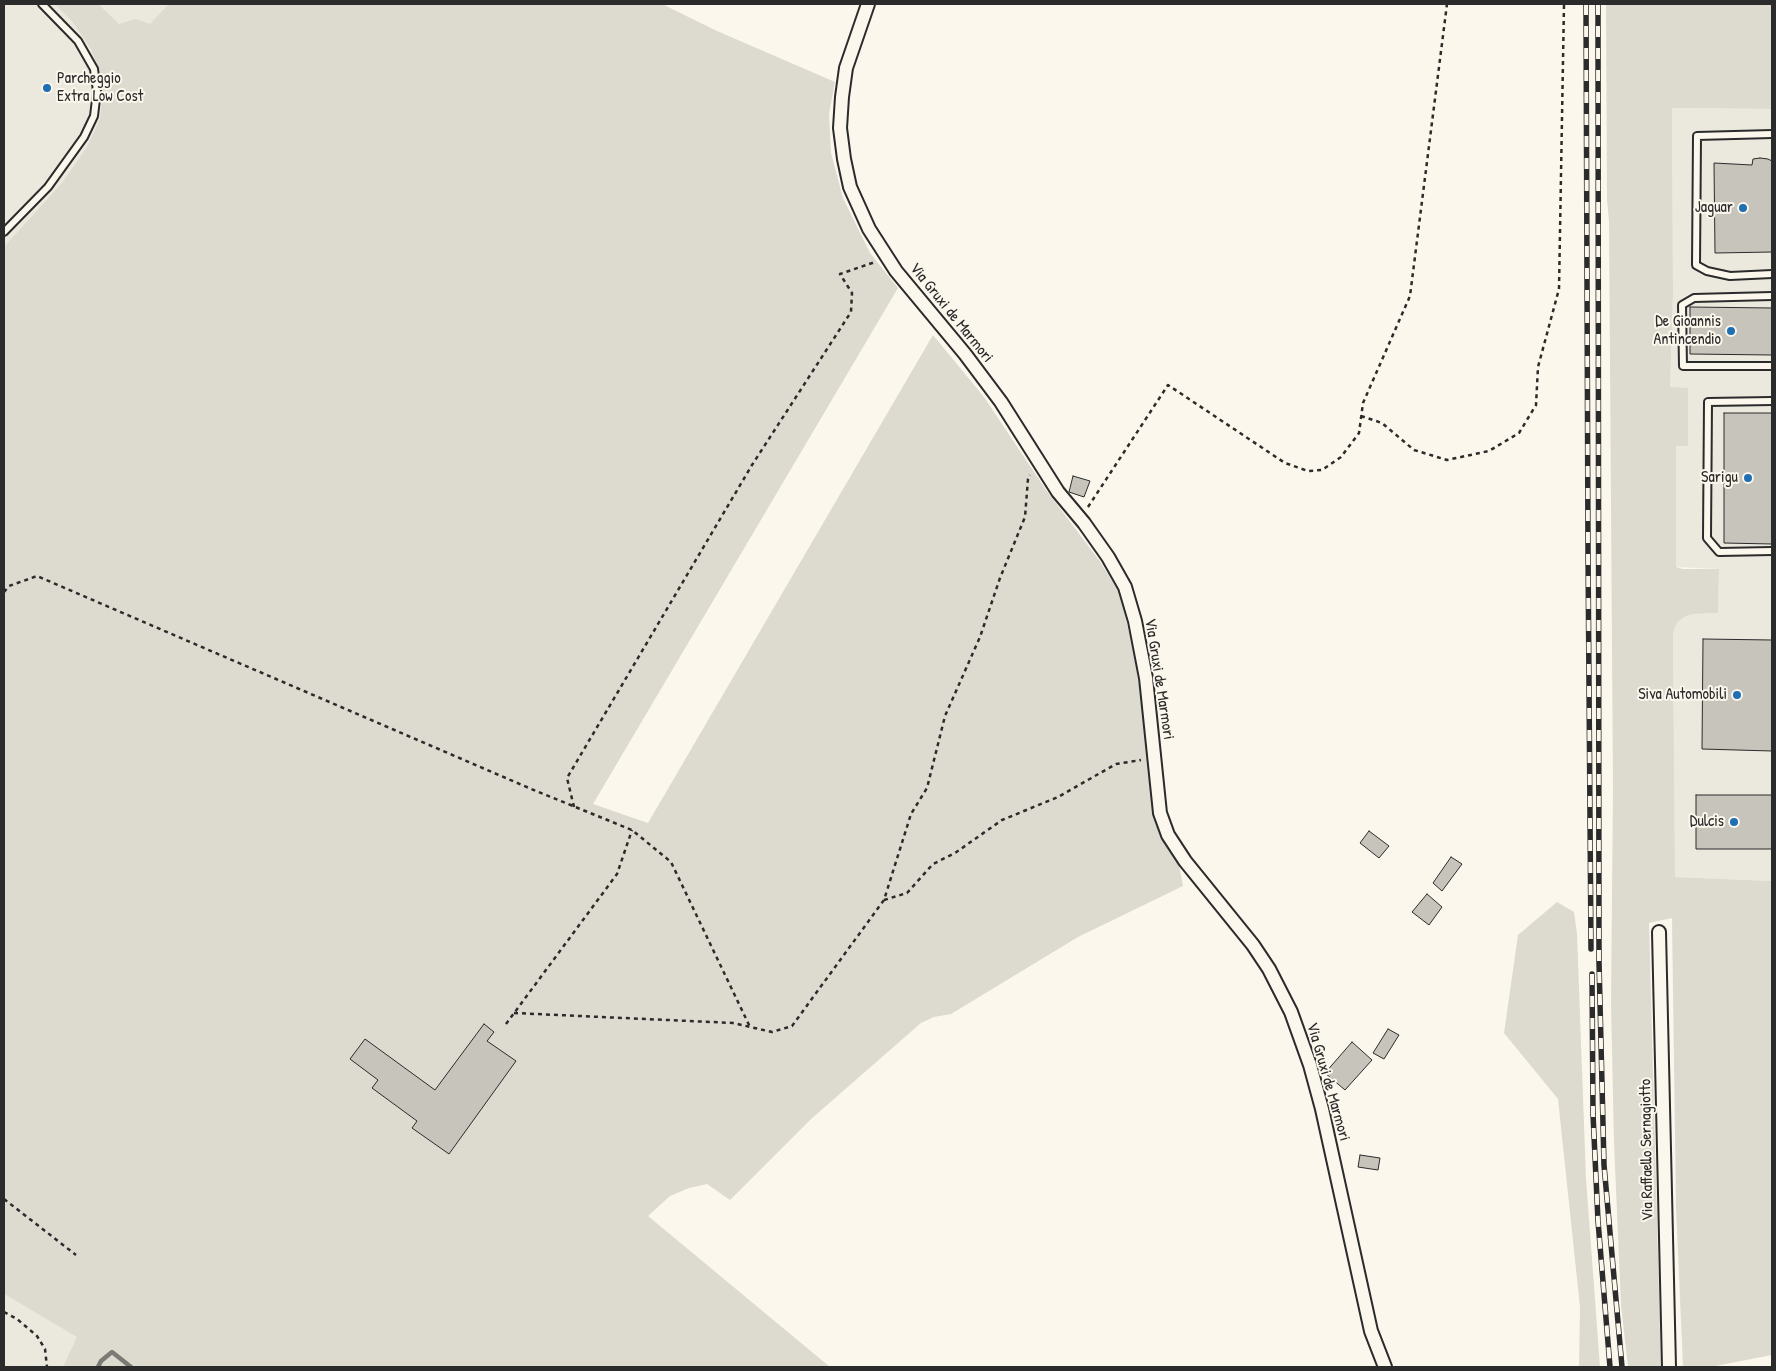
<!DOCTYPE html>
<style>
body{margin:0}
#map{position:relative;width:1776px;height:1371px;overflow:hidden;background:#fbf7ec;font-family:"Patrick Hand",sans-serif}
canvas{display:block}
.frame{position:absolute;inset:0;border:5px solid #2b2b2b;pointer-events:none}
</style>
<div id="map">
<canvas width="1776" height="1371"></canvas>
<div class="frame"></div>
</div>
<script>
const context = document.querySelector('canvas').getContext('2d');
context.lineJoin = 'round';
function paint(path, color) { context.fillStyle = color; context.fill(path, 'evenodd'); }
const toPath = rows => new Path2D(rows.map(r => 'M' + r).join(''));
function trace(path, color, width, dash) { context.strokeStyle = color; context.lineWidth = width; context.lineCap = dash ? 'butt' : 'round'; context.setLineDash(dash || []); context.stroke(path); }
function write(font, color, halo, rows, align = 'center') {
  context.font = font + ' "Patrick Hand",sans-serif'; context.lineWidth = 4; context.setLineDash([]); context.textBaseline = 'middle'; context.strokeStyle = halo; context.fillStyle = color; for (const [text, x, y, turn = 0] of rows) {
    context.save(); context.translate(x, y); context.rotate((+turn || 0) * Math.PI / 180); context.textAlign = isNaN(turn) ? turn : align; if (halo) context.strokeText(text, 0, 0); context.fillText(text, 0, 0); context.restore();
  }
}
paint(toPath([
 [4,4,356,4,4,263],
 [1672,108,1772,109,1772,881,1675,877,1673,633,1677,623,1684,617,1693,614,1718,613,1719,569,1676,567,1676,446,1688,445,1688,388,1670,388,1673,293],
 [4,1294,78,1337,63,1367,4,1367]
]), '#ebe8de');
paint(toPath([
 [55,4,98,4,119,24,136,19,150,24,169,4,662,4,717,31,835,82,829,114,831,153,843,198,870,253,898,288,593,804,648,823,933,335,984,397,1046,490,1099,560,1120,594,1135,658,1152,779,1153,815,1164,843,1179,865,1183,886,1078,937,951,1014,934,1017,921,1023,811,1119,730,1200,707,1184,689,1188,670,1196,648,1216,830,1367,63,1367,77,1337,4,1294,4,247,62,183,87,147,100,119,103,91,101,74,91,49,72,21],
 [1606,4,1772,4,1772,109,1672,108,1673,293,1670,387,1688,388,1688,446,1676,446,1676,567,1683,569,1719,569,1718,613,1693,614,1684,617,1677,623,1673,633,1675,877,1772,881,1772,1355,1710,1367,1683,1367,1676,1208,1672,918,1649,923,1661,1367,1628,1367,1621,1305,1614,1143,1611,1003,1613,789,1609,221,1607,200],
 [1557,902,1574,912,1577,934,1586,1179,1600,1367,1579,1367,1580,1307,1558,1099,1504,1033,1518,935]
]), '#dddad0');
trace(toPath([
 [98,1367,101,1361,112,1352,131,1367]
]), '#7b7a75', 4.5);
const building = toPath([
 [1760,158,1768,159,1772,161,1772,252,1715,253,1714,163,1752,165,1753,159,1760,158],
 [1690,307,1772,308,1772,355,1690,354,1690,307],
 [1724,413,1772,413,1772,544,1724,543,1724,413],
 [1073,476,1090,481,1084,497,1069,492,1073,476],
 [1703,639,1772,640,1772,751,1702,749,1703,639],
 [1696,795,1772,795,1772,849,1696,849,1696,795],
 [1369,831,1389,846,1379,858,1360,843,1369,831],
 [1451,857,1462,864,1442,891,1433,883,1451,857],
 [1427,894,1442,907,1429,925,1412,912,1427,894],
 [484,1024,494,1032,487,1041,516,1061,449,1154,412,1128,417,1121,372,1088,378,1080,350,1059,365,1039,435,1090,484,1024],
 [1388,1029,1399,1035,1384,1059,1373,1053,1388,1029],
 [1352,1042,1372,1060,1345,1090,1325,1073,1352,1042],
 [1360,1155,1380,1158,1378,1170,1358,1167,1360,1155]
]);
paint(building, '#c7c4bc');
trace(building, '#2b2b2b', 1);
const service = toPath([
 [1772,134,1697,136,1696,265,1707,271,1730,276,1772,274],
 [4,232,48,187,84,137,94,116,97,91,94,69,78,41,42,4],
 [1772,296,1694,298,1682,305,1683,366,1772,366],
 [1772,401,1708,402,1707,538,1719,552,1772,551]
]);
const minor = toPath([
 [868,4,846,68,842,97,840,128,844,159,850,187,869,229,896,271,965,354,1001,402,1058,492,1084,523,1108,557,1125,587,1135,621,1146,678,1160,813,1168,835,1185,861,1253,945,1269,969,1291,1012,1310,1065,1322,1109,1371,1331,1385,1367],
 [1659,932,1669,1367]
]);
trace(service, '#2b2b2b', 10);
trace(minor, '#2b2b2b', 16);
trace(toPath([
 [1361,416,1382,423,1414,450,1447,460,1489,451,1519,433,1536,405,1538,367,1559,289,1564,4],
 [1088,507,1168,385,1285,463,1308,471,1322,470,1341,457,1359,433,1363,403,1410,296,1447,4],
 [4,592,9,586,37,576,536,791,632,830,671,862,750,1027],
 [574,807,567,778,752,465,851,312,852,293,840,274,875,262],
 [884,900,907,893,933,864,955,853,1002,820,1058,797,1116,764,1141,760],
 [514,1013,733,1023,772,1032,792,1026,884,900,911,814,927,788,945,716,980,637,1000,578,1025,517,1028,479,1030,475],
 [506,1024,617,874,632,830],
 [4,1199,76,1255],
 [4,1312,17,1319,37,1336,45,1349,47,1367]
]), '#2b2b2b', 2.5, [4, 4]);
trace(service, '#fbf7ec', 6);
trace(minor, '#fbf7ec', 12);
const rail = toPath([
 [1586,4,1588,552,1591,949],
 [1598,4,1599,962,1604,1165,1622,1367],
 [1592,974,1593,1114,1598,1221,1610,1367]
]);
trace(rail, '#2b2b2b', 5.5);
trace(rail, '#fbf7ec', 4, [11]);
for (const [x, y, r, color] of [
 [47,88,5,"#1f6fb2"],
 [1743,208,5,"#1f6fb2"],
 [1731,331,5,"#1f6fb2"],
 [1748,478,5,"#1f6fb2"],
 [1737,695,5,"#1f6fb2"],
 [1734,822,5,"#1f6fb2"]
]) { const dot = new Path2D(); dot.arc(x, y, r, 0, 2 * Math.PI); context.fillStyle = color; context.fill(dot); trace(dot, '#fbf7ec', 2); }
write('16px', '#2b2b2b', '#fbf7ec', [
 ["Parcheggio",57,79,"left"],
 ["Extra Low Cost",57,97,"left"],
 ["Jaguar",1733,208],
 ["De Gioannis",1721,322],
 ["Antincendio",1721,340],
 ["Sarigu",1738,478],
 ["Siva Automobili",1727,695],
 ["Dulcis",1724,822]
], 'right');
write('16px', '#2b2b2b', '#fbf7ec', [
 ["Via Gruxi de Marmori",951,313,51],
 ["Via Gruxi de Marmori",1159,679,81],
 ["Via Gruxi de Marmori",1328,1082,74],
 ["Via Raffaello Sernagiotto",1647,1150,-91]
]);
</script>
